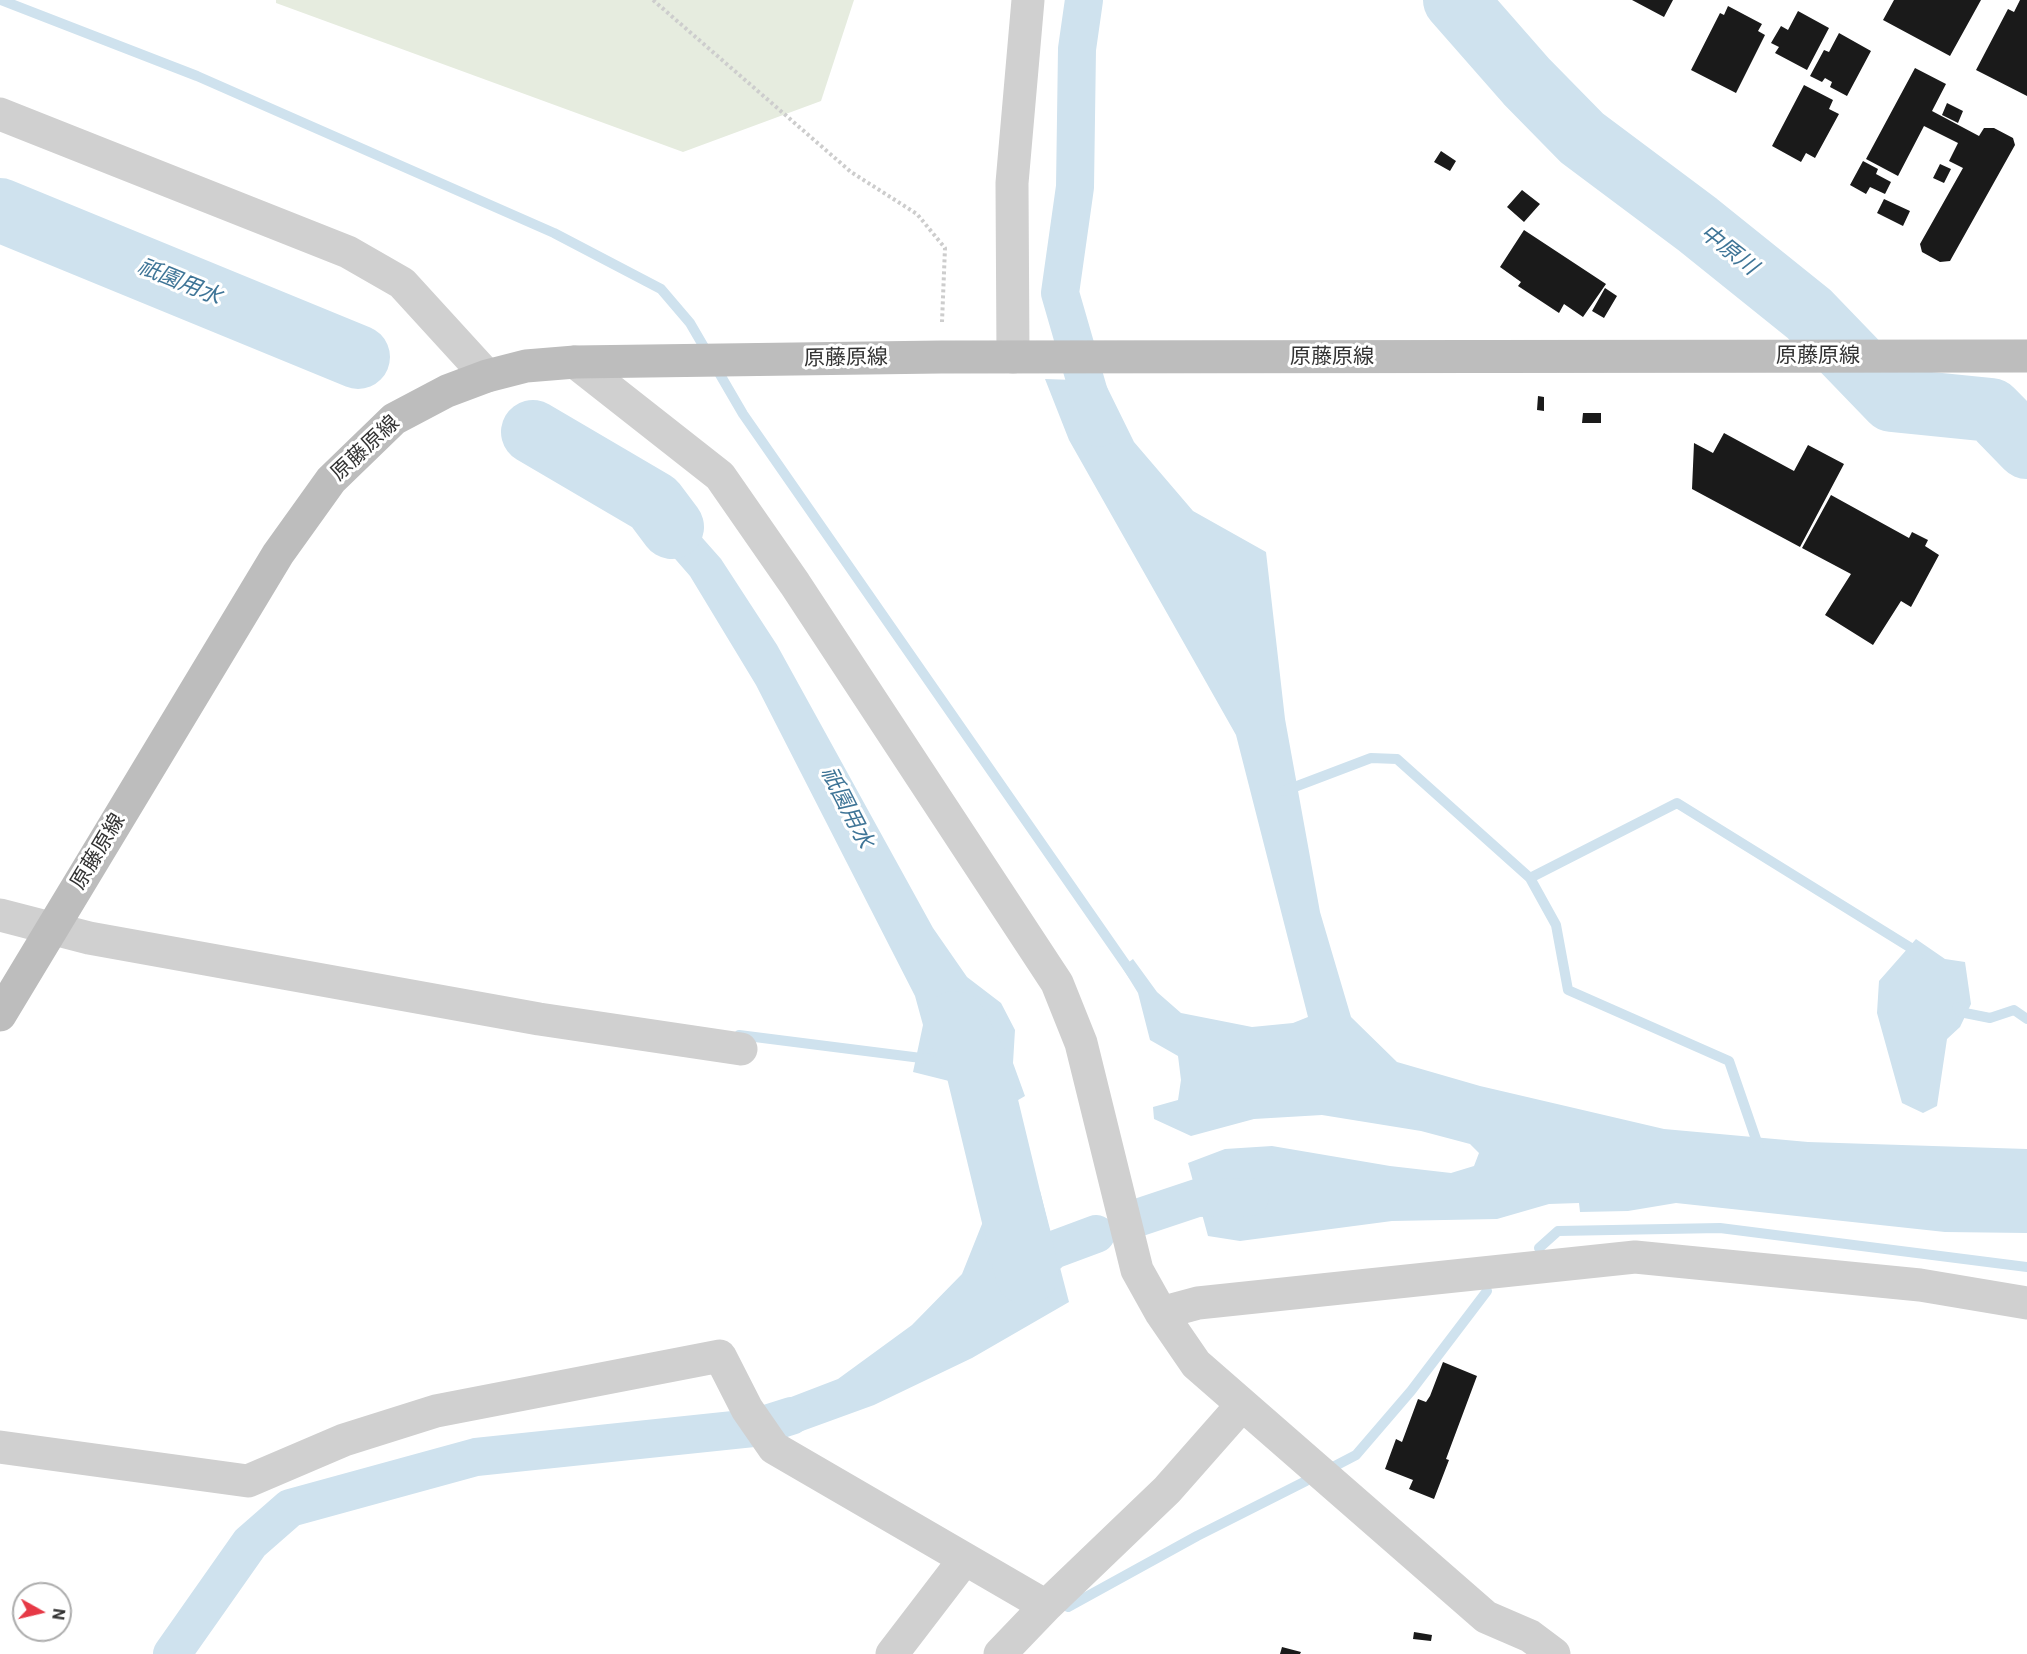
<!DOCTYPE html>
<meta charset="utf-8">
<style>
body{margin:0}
#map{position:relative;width:2027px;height:1654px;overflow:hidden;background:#fff;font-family:Roboto,sans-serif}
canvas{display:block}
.north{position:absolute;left:12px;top:1582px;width:60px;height:60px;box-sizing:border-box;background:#fff;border:2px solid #adadad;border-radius:50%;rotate:98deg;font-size:16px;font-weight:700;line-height:24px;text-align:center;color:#333}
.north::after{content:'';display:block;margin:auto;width:21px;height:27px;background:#e63946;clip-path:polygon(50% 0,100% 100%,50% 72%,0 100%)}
</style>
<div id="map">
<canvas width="2027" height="1654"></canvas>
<div class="north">N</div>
</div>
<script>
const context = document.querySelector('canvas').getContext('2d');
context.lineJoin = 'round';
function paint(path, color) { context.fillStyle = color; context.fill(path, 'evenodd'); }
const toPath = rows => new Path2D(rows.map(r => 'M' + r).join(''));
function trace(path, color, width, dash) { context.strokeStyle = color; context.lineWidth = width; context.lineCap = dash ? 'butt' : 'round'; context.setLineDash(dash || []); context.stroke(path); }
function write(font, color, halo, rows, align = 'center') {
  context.font = font + ' Roboto,"Noto Sans JP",sans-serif'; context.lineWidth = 6; context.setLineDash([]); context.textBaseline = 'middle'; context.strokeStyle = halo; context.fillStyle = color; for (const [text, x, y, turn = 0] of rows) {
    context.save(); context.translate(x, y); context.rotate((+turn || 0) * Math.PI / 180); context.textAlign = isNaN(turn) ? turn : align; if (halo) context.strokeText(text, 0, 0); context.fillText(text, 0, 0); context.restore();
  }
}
paint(toPath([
 [276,0,854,0,821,101,683,152,276,3]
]), '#e6ecdf');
paint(toPath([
 [1045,379,1104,381,1134,442,1193,511,1266,552,1285,719,1320,912,1351,1017,1397,1062,1480,1086,1664,1129,1808,1142,2027,1149,2027,1233,1945,1232,1676,1203,1628,1211,1580,1212,1579,1203,1549,1204,1497,1219,1392,1221,1240,1241,1208,1236,1188,1163,1225,1149,1272,1146,1390,1166,1451,1173,1474,1166,1479,1153,1470,1144,1421,1131,1322,1115,1254,1119,1191,1136,1154,1119,1153,1107,1178,1100,1181,1080,1178,1056,1150,1040,1138,993,1122,967,1133,959,1157,992,1181,1013,1252,1027,1293,1023,1308,1017,1236,735,1069,440],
 [612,462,632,467,667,498,721,559,777,645,933,928,967,977,1001,1003,1015,1030,1013,1063,1025,1096,1008,1106,979,1107,953,1082,913,1072,923,1025,915,996,756,685,690,576,643,522,588,494],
 [1916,939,1945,959,1965,962,1971,1004,1960,1027,1947,1039,1937,1106,1923,1113,1902,1103,1877,1013,1879,981],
 [1040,1191,1069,1302,972,1358,874,1405,786,1437,765,1407,838,1379,912,1325,962,1274,992,1199]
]), '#cfe2ee');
trace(toPath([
 [1,0,197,76,554,233,661,289,690,323,743,414,1133,975],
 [1284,791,1371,758,1397,759,1530,878,1677,803,1911,948,1918,957],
 [1530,878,1556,925,1568,990,1729,1061,1759,1148],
 [1957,1007,1960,1012,1990,1018,2014,1010,2027,1019],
 [739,1035,929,1059],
 [1539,1248,1558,1231,1720,1228,2027,1267],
 [1333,1467,1356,1455,1411,1391,1487,1291],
 [1068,1607,1197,1536,1306,1481]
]), '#cfe2ee', 10);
trace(toPath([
 [1084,0,1077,49,1075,187,1060,293,1099,428],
 [1140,1217,1197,1198,1250,1197],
 [1016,1282,1053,1250,1096,1234],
 [172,1654,250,1543,290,1508,476,1457,753,1428,791,1416]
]), '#cfe2ee', 38);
trace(toPath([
 [1455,0,1527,82,1582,138,1697,224,1809,314,1892,400,1991,410,2027,447],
 [0,210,358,357],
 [533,432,654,503,672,527],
 [955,1023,977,1066,1027,1273]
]), '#cfe2ee', 64);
paint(toPath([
 [1632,0,1673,0,1664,17],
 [1894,0,1981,0,1950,56,1883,20],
 [2020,0,2027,0,2027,96,1976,70,2008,9,2014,12],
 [1728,6,1762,24,1758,31,1765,35,1736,93,1691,70,1720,13,1724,15],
 [1798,11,1829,28,1807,70,1775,53,1779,47,1771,43,1781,26,1788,30],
 [1839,33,1871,51,1847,96,1830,87,1832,82,1825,78,1822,82,1810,76,1824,50,1829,52],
 [1915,68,1946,84,1932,111,1979,136,1984,128,1994,128,2013,138,2015,145,1950,261,1940,262,1922,252,1920,244,1963,168,1949,161,1958,143,1924,126,1898,176,1866,159],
 [1804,85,1833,100,1829,109,1839,114,1815,158,1806,153,1801,162,1772,146],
 [1947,103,1963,111,1958,123,1942,115],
 [1441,151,1456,161,1450,171,1434,162],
 [1863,161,1878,169,1876,174,1891,182,1885,194,1870,187,1866,194,1850,185],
 [1940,164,1951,169,1944,183,1933,178],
 [1522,190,1540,204,1524,222,1507,207],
 [1884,199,1910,211,1903,226,1877,213],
 [1524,230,1606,284,1583,317,1564,304,1559,313,1518,286,1521,282,1500,267],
 [1605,288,1617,296,1604,318,1592,311],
 [1538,396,1544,397,1544,411,1537,410],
 [1583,413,1601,413,1601,423,1582,423],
 [1724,433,1794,471,1808,445,1844,464,1800,547,1692,489,1694,443,1713,453],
 [1831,495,1909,538,1912,532,1928,540,1925,546,1939,555,1911,607,1901,601,1873,645,1825,615,1851,574,1802,548],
 [1443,1362,1477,1376,1446,1459,1449,1460,1434,1499,1409,1489,1413,1480,1385,1469,1396,1439,1402,1442,1418,1399,1426,1402,1430,1396],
 [1414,1632,1432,1635,1431,1641,1413,1639],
 [1282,1647,1301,1652,1300,1654,1280,1654]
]), '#1a1a1a');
trace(toPath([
 [653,0,851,172,917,214,945,248,942,322]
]), '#cdcdcd', 4, [3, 3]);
trace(toPath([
 [1013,357,1012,183,1028,0],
 [575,362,720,476,795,584,1057,983,1081,1043,1137,1270,1161,1313,1196,1364,1486,1617,1530,1636,1554,1654],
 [0,915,89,938,539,1019,741,1049],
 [1161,1313,1198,1303,1635,1257,1920,1285,2027,1303],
 [0,1447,248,1481,344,1440,436,1411,720,1356,747,1409,774,1448,1046,1606,1167,1490,1242,1405],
 [892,1654,964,1560],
 [1000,1654,1046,1606]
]), '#d0d0d0', 33);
trace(toPath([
 [0,114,348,252,402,283,487,376]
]), '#d0d0d0', 33);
trace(toPath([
 [0,1015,278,554,331,480,394,419,447,391,487,376,526,366,575,362,941,357,2027,356]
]), '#bdbdbd', 33);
write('21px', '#333', '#fff', [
 ["原藤原線",1818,357],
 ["原藤原線",1332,358],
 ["原藤原線",846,359,-1],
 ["原藤原線",366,449,-43],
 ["原藤原線",99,852,-59]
]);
write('italic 22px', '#3f7597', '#fff', [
 ["中原川",1728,251,38],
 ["祇園用水",179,283,22],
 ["祇園用水",846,808,63]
]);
</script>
